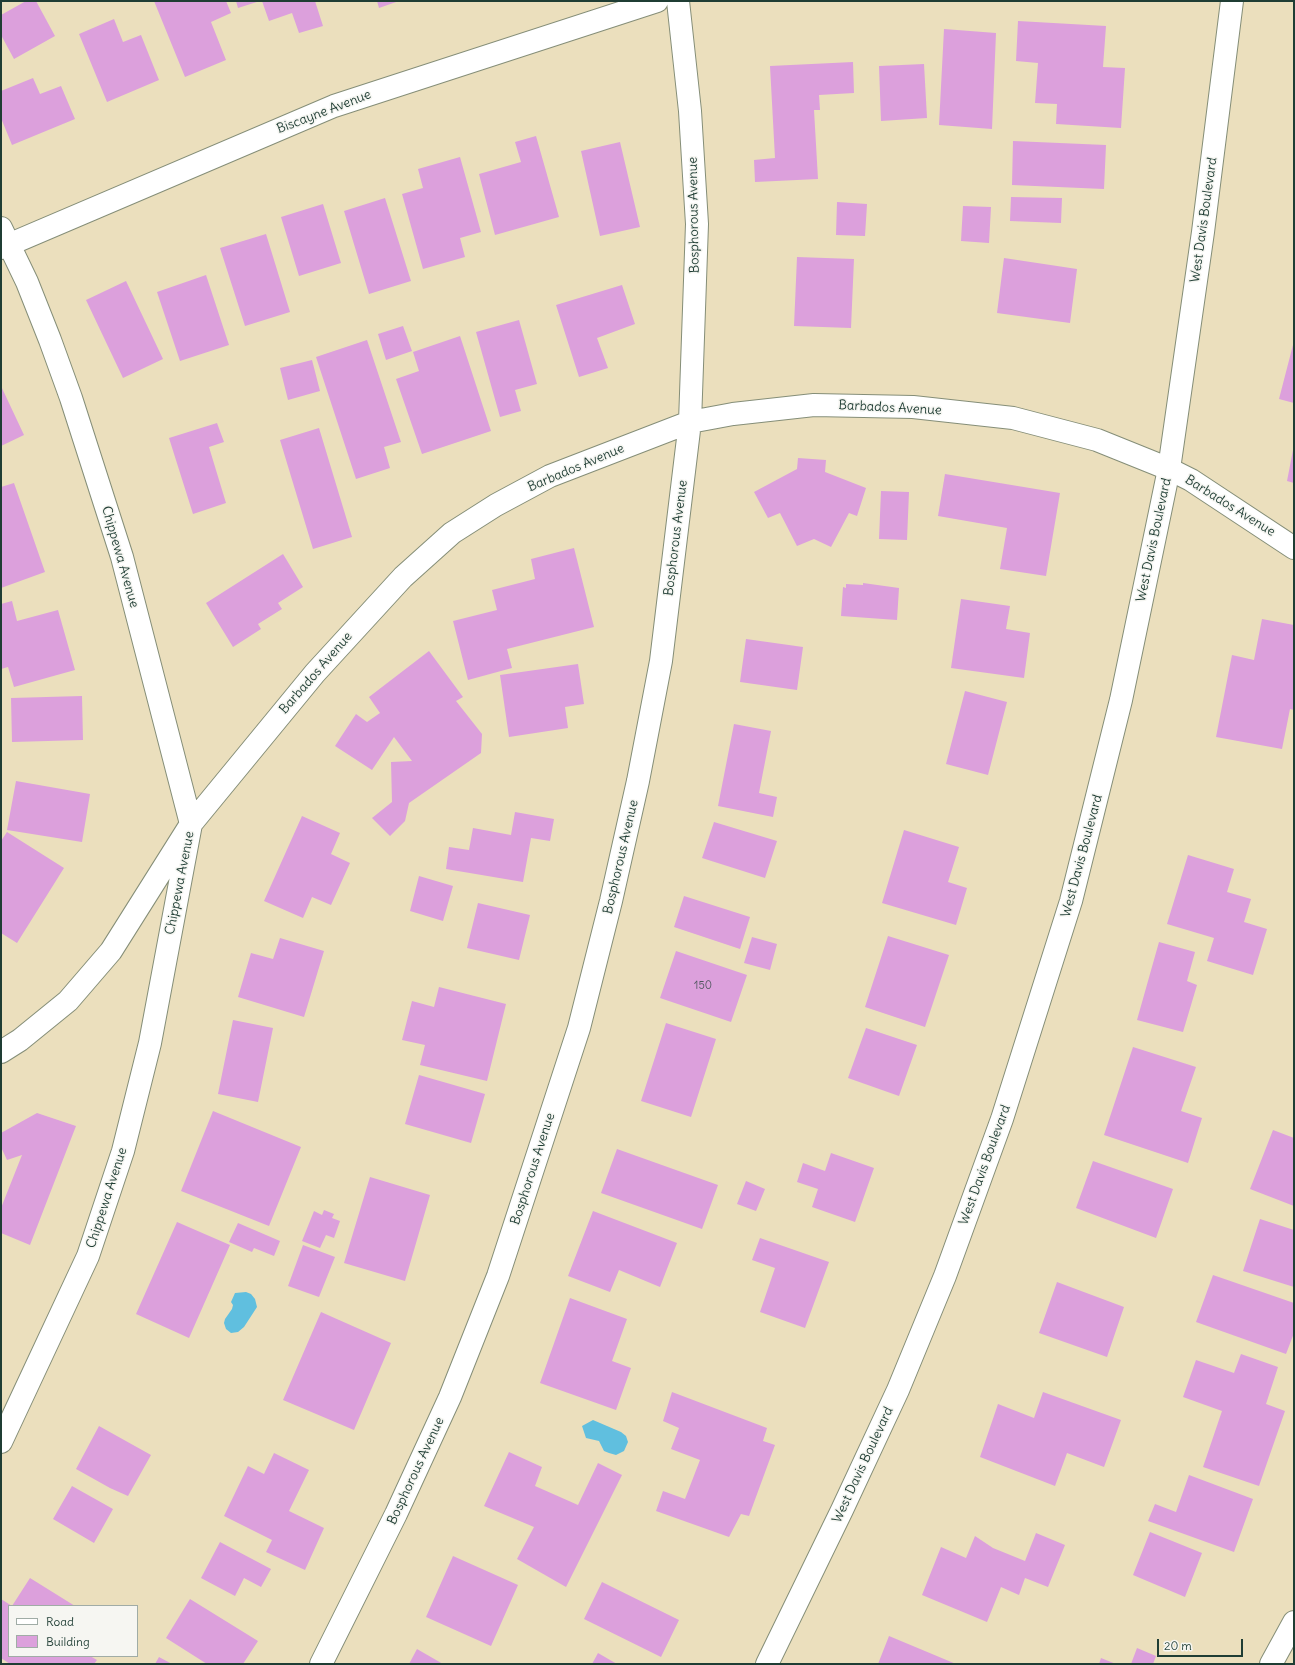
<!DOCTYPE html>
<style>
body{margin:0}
#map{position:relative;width:1295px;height:1665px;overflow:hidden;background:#ebdfbd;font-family:Delius,sans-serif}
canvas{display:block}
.frame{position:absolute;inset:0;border:2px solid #1f3d34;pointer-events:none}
.legend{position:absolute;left:8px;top:1605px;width:130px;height:52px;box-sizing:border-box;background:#f6f6f2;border:1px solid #a0aca6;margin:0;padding:5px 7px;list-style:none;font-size:12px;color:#1f3d34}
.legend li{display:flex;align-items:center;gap:8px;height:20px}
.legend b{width:20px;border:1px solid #a0aca6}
.scale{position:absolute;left:1157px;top:1639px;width:86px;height:18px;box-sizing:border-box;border:2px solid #1f3d34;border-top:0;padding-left:5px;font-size:12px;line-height:14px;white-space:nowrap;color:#1f3d34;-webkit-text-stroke:3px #f6f6f2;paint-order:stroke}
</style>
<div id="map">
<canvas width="1295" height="1665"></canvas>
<div class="frame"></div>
<ul class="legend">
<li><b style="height:5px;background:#fff"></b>Road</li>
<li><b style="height:11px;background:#dca0dc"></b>Building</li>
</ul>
<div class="scale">20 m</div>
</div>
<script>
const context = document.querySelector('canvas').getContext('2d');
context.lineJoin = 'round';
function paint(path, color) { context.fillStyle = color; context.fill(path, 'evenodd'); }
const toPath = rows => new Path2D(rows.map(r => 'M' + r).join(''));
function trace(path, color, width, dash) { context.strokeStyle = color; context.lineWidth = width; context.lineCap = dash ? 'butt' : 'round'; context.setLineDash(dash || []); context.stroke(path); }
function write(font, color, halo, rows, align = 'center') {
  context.font = font + ' Delius,sans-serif'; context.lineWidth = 3; context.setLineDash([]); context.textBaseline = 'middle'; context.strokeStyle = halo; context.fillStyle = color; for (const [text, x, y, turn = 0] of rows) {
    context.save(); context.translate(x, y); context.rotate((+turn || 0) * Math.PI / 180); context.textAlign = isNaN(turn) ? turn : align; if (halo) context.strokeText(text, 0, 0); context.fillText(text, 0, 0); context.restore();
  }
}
paint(toPath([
 [246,1292,251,1294,255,1299,257,1307,244,1327,238,1332,231,1333,226,1329,224,1323,225,1319,232,1309,233,1305,231,1302,235,1293],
 [593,1420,621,1432,626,1436,628,1442,624,1451,616,1455,609,1453,604,1451,599,1441,586,1438,582,1426]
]), '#60bfdf');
paint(toPath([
 [26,1,36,1,55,36,14,59,1,35,1,15],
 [154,1,226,1,231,13,211,22,226,60,185,77],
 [236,1,260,1,238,8],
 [262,1,315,1,323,26,299,33,292,13,269,21],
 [377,1,399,1,379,8],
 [114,19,123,42,141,35,159,80,107,102,79,34],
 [1018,21,1106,26,1103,67,1125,68,1121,128,1056,124,1057,104,1035,103,1038,63,1016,61],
 [944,29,996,33,992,129,939,125],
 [853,62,854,93,819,95,820,110,814,110,818,179,755,182,754,160,775,158,770,66],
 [924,64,927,118,881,121,879,66],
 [33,78,40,94,61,86,75,119,12,145,1,118,1,91],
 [536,136,559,217,495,235,479,174,521,162,515,142],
 [1013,141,1106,145,1104,189,1012,185],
 [620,142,640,227,600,236,581,151],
 [460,157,481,232,460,238,465,257,423,269,402,194,423,188,418,169],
 [1011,197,1062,198,1061,223,1010,221],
 [385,198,411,281,369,294,344,211],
 [837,202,867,204,865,236,836,235],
 [323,204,341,263,299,276,281,217],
 [963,206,991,207,989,243,961,241],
 [266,234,290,312,245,326,220,248],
 [797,257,854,259,851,328,794,326],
 [1004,258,1077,269,1070,323,997,313],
 [206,275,229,345,180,361,157,292],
 [126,281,163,359,123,378,86,300],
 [622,285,635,324,597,338,608,368,579,377,556,305],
 [519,320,537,384,515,390,521,411,500,417,476,332],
 [403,326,412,351,386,360,378,334],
 [460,336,491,431,422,454,396,379,419,371,413,352],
 [367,340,401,442,384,447,390,468,356,479,316,357],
 [1294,341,1294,403,1279,399],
 [312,360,320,391,288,400,280,368],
 [1,386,24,435,1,446],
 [217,423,224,442,209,447,226,503,193,514,169,438],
 [319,428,352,537,313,549,280,440],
 [1293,450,1294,450,1294,483,1287,481],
 [798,458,826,460,825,472,866,488,857,516,849,513,831,547,814,539,797,546,780,513,768,518,754,492,797,469],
 [945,474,1060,493,1046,576,1000,569,1007,528,938,516],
 [14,483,45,572,1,588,1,487],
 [881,491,909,492,907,540,879,539],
 [574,548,594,627,507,649,512,668,468,680,453,621,497,610,492,590,535,579,531,559],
 [283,554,303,587,278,603,282,609,258,624,261,629,233,647,206,603],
 [863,583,899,588,897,620,841,616,843,587,846,588,846,584,863,585],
 [961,599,1010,606,1006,629,1030,633,1024,678,951,668],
 [12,601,17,621,58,610,75,670,14,687,8,667,1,669,1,604],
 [1262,619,1294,625,1294,710,1290,709,1282,749,1216,737,1232,655,1254,660],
 [746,639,803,647,797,690,740,682],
 [429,651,463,697,456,701,482,734,481,753,409,803,405,821,390,836,372,818,392,802,391,762,412,761,394,737,372,770,335,746,356,714,367,722,380,713,369,697],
 [578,664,584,704,565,707,568,728,509,737,500,675],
 [965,691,1007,702,988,775,946,764],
 [82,696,83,740,12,742,11,698],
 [734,724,771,731,759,793,777,797,773,817,718,806],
 [16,781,90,794,82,842,7,830],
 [515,812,554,819,550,841,531,838,523,882,446,869,449,847,469,850,473,828,511,835],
 [302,816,340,833,331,854,350,863,331,905,312,897,303,918,264,901],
 [714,822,777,841,765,878,702,858],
 [904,830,959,847,948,882,967,888,956,925,882,903],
 [7,832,64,868,17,943,1,933,1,841],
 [1188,855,1234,869,1227,892,1251,899,1244,922,1267,929,1253,975,1207,961,1214,938,1167,924],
 [419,876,453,886,443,921,410,911],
 [684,896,750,917,740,949,674,927],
 [478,903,530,915,519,960,467,948],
 [888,936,949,955,925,1027,865,1007],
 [752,937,777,944,770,970,744,963],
 [280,938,324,951,304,1017,238,997,251,953,273,959],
 [1159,942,1195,952,1187,981,1197,985,1183,1032,1137,1020],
 [676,951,747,975,731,1022,660,998],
 [439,987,506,1004,487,1081,420,1065,425,1045,402,1040,412,1001,434,1007],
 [233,1020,273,1028,258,1102,218,1094],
 [666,1023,716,1039,691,1117,641,1101],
 [866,1028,917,1045,899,1096,848,1078],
 [1133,1047,1196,1067,1181,1111,1202,1118,1188,1163,1104,1135],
 [419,1075,485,1094,471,1143,405,1124],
 [213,1111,301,1147,269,1226,181,1191],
 [37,1113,76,1126,30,1245,1,1233,1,1208,22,1155,7,1160,1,1147,1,1133],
 [1273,1130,1294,1138,1294,1206,1250,1189],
 [617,1149,718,1185,702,1229,601,1193],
 [831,1153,874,1168,855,1222,812,1207,818,1189,797,1182,803,1163,825,1171],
 [1093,1161,1173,1189,1156,1238,1076,1208],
 [370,1177,430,1195,405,1281,344,1263],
 [746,1181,765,1189,756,1211,737,1204],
 [324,1210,334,1214,332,1218,340,1221,334,1238,326,1235,320,1248,302,1241,314,1211,322,1215],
 [593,1211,677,1243,660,1287,619,1270,610,1292,568,1276],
 [1260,1219,1294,1230,1294,1287,1243,1271],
 [177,1222,230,1245,189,1338,136,1314],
 [238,1223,280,1241,274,1256,254,1248,252,1252,229,1242],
 [760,1238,829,1262,805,1328,760,1312,775,1268,752,1260],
 [303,1245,335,1257,319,1297,288,1286],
 [1213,1275,1294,1303,1294,1333,1286,1354,1196,1322],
 [1057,1282,1124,1307,1107,1357,1039,1333],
 [570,1298,627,1319,612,1361,631,1368,616,1410,540,1383],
 [321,1312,391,1343,354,1430,283,1400],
 [1241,1354,1278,1367,1266,1404,1285,1411,1259,1486,1203,1467,1222,1411,1183,1397,1196,1360,1234,1373],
 [672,1392,767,1428,763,1441,775,1445,749,1516,741,1514,729,1537,656,1511,663,1491,685,1499,700,1460,671,1449,679,1428,663,1421],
 [1043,1392,1121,1420,1104,1467,1067,1453,1055,1486,980,1457,998,1404,1034,1418],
 [99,1426,151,1455,128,1496,110,1488,76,1469],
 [509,1452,542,1467,535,1486,578,1505,598,1463,622,1475,566,1587,517,1559,534,1527,484,1506],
 [274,1453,309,1470,289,1511,324,1528,305,1570,266,1552,272,1540,224,1516,248,1466,264,1474],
 [1189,1475,1253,1499,1234,1552,1148,1521,1155,1504,1176,1512],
 [72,1486,113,1509,94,1543,53,1519],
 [1150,1532,1202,1553,1185,1597,1133,1575],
 [1036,1533,1065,1545,1048,1587,1025,1578,1019,1595,1001,1587,987,1622,922,1595,941,1547,966,1558,975,1536,993,1548,1025,1561],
 [220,1542,271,1569,261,1587,244,1578,235,1596,201,1578],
 [453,1556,518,1585,491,1646,426,1617],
 [30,1578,75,1606,9,1606,9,1656,90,1656,97,1660,94,1664,10,1664,1,1658,1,1599,12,1606],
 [602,1582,679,1620,661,1657,584,1619],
 [190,1599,258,1641,243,1664,207,1664,166,1638],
 [889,1636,956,1664,878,1664],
 [1137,1648,1156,1656,1153,1664,1131,1664],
 [417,1649,443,1664,409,1664],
 [598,1653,617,1664,592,1664],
 [159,1657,172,1664,155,1664],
 [1101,1658,1116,1664,1099,1664]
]), '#dca0dc');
const minor = toPath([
 [1,228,27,282,50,340,71,398,122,557,191,824,150,1043,123,1151,88,1256,1,1442],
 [1,248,334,106,657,1],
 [1,1052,20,1040,68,1001,111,951,191,824,315,673,403,577,452,533,496,505,550,476,690,422,733,414,814,405,913,407,1013,418,1097,440,1169,469,1191,480,1294,548],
 [321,1664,396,1514,450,1397,498,1276,579,1028,611,901,638,781,661,661,690,422,697,224,690,111,678,1],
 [1271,1664,1294,1622]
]);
const tertiary = toPath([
 [767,1664,842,1510,898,1390,945,1276,1002,1119,1071,901,1121,700,1169,469,1203,232,1232,1]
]);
trace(minor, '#858e78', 24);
trace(tertiary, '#858e78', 24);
trace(minor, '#fff', 22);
trace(tertiary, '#fff', 22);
write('11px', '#4e565e', null, [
 ["150",703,986]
]);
write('13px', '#1f3d34', '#f6f6f2', [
 ["Biscayne Avenue",324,112,-21],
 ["Bosphorous Avenue",694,215,-91],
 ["West Davis Boulevard",1204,220,-82],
 ["Barbados Avenue",890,408,3],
 ["Barbados Avenue",576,468,-23],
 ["Barbados Avenue",1230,506,32],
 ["Bosphorous Avenue",676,538,-83],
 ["West Davis Boulevard",1154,540,-78],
 ["Chippewa Avenue",120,557,74],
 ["Barbados Avenue",316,673,-49],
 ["West Davis Boulevard",1082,856,-75],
 ["Bosphorous Avenue",621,857,-77],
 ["Chippewa Avenue",180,883,-79],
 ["West Davis Boulevard",985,1165,-70],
 ["Bosphorous Avenue",533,1169,-72],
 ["Chippewa Avenue",107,1198,-72],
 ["West Davis Boulevard",863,1465,-65],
 ["Bosphorous Avenue",416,1471,-65]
]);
</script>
